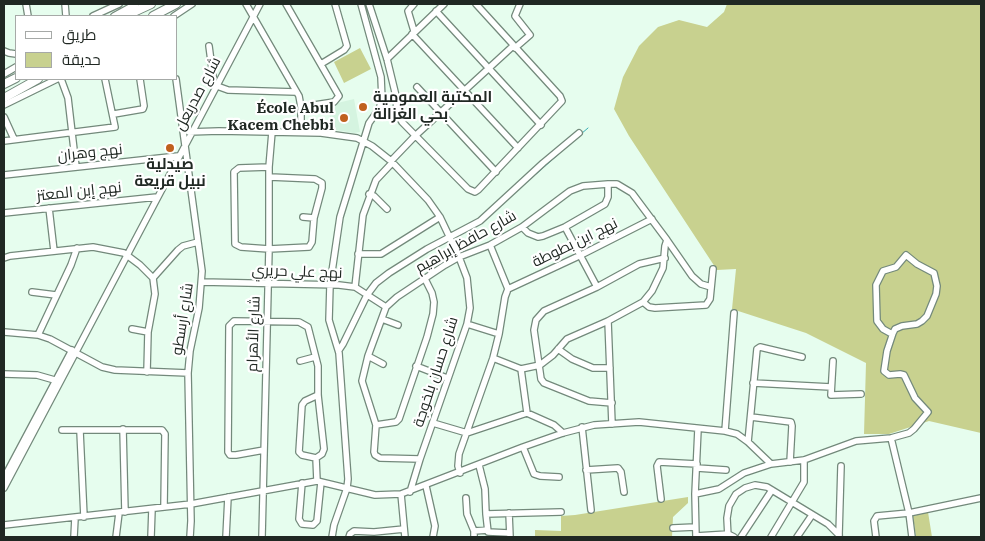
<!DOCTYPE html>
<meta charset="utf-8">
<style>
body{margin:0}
#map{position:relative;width:985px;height:541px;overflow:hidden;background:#e6fdee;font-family:"IBM Plex Serif",Cairo,serif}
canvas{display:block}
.frame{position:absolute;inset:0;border:5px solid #202823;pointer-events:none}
.legend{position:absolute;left:15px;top:15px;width:162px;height:65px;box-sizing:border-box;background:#fff;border:1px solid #a6a9a7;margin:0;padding:6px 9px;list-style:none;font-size:15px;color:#202823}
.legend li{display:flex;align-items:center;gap:10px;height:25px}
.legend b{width:25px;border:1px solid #a6a9a7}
</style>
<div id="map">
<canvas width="985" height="541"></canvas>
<div class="frame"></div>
<ul class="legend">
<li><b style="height:6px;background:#fff"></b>طريق</li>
<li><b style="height:14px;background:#c8d18f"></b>حديقة</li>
</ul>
</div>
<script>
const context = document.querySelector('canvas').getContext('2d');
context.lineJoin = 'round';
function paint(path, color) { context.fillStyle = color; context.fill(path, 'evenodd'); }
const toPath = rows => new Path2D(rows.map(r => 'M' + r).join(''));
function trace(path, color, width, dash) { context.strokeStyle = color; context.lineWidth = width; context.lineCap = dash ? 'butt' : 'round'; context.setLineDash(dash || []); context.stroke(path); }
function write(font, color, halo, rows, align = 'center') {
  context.font = font + ' "IBM Plex Serif",Cairo,serif'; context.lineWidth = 4.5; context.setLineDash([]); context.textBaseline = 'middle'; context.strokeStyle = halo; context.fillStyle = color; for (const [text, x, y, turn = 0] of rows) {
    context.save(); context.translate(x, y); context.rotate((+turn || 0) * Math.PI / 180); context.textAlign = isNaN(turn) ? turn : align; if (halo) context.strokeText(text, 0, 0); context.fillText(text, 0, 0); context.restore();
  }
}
paint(toPath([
 [354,99,360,132,354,133,336,130,325,106]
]), '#d5f4e0');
paint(toPath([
 [727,4,981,4,981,433,929,421,889,434,864,434,866,363,806,333,732,309,736,269,717,270,629,136,614,109,623,77,639,46,658,27,679,20,707,27,724,12],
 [360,48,371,69,344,83,334,62],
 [688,497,688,503,673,517,672,537,535,537,535,530,561,531,561,516,575,515],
 [928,512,932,537,916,537,913,516]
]), '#c8d18f');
trace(toPath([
 [581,134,588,128],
 [527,182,561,152],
 [377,286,394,273]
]), '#36abb2', 1);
const minor = toPath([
 [26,4,28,16],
 [65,4,66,16],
 [246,4,299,96,301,107,301,132],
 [286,4,339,96,334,102,301,107],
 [369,4,387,59,396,96,397,113,402,122,468,189,475,192,478,190,562,101,560,96,476,4],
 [414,4,408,11,414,31],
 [436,11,541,125],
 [93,16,119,4],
 [114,16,136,4],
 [174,16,192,4],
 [412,34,518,148],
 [209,46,214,84,217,86,228,90,296,92],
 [515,48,530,35,515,16,520,4],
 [4,51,9,53,16,54],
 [387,59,444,4],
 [321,64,344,50,347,46,335,4],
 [4,74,16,67],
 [61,79,68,98,76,167],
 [176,79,202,271,199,308,190,351,188,373,191,521,190,537],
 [417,87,496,172],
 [4,105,57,79],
 [114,114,143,109,144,106,140,79],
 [4,117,14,139],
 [189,132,219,131,321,133,357,138,372,146,391,161,428,200,440,217,459,257,467,278,470,308,467,324,420,459,410,492],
 [4,141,115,127,105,79],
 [391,161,415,136,513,46],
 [269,167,239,168,234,172,235,244,241,247,269,249,309,247,312,242,314,218,322,188,322,183,315,179,270,177],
 [4,175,178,156],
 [369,194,374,196,387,209],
 [49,208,54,251],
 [4,213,157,197],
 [303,217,314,218],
 [522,227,528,233,538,237,543,236,565,227,605,204,608,197,608,184],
 [565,227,597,287],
 [667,240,692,276,701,284,711,287],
 [358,254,381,254,440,217],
 [4,258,10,256,93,247,124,253,140,265,153,278,155,294,148,332,147,372],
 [153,278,178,250,183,246,198,242],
 [202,282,339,285,355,287,386,307],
 [355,287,363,215,376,180,392,163],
 [508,289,581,255,652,219],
 [32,292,56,295],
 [643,302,649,307,655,308,706,305,710,299,713,269],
 [382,319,398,325],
 [608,321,612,424],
 [467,324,499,334],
 [132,329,148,332],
 [4,332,38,335,50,339,102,367,115,370,188,373],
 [38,335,71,265,77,248],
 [558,349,572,359,593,368,610,368],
 [339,350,343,344,367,295,376,283,389,273,427,249,480,221,543,163,579,133],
 [368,356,383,364],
 [300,361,315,357],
 [833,361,831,395,861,394],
 [416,366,447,378],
 [521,369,527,413],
 [4,374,37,375,58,381],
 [753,383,831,387],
 [612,403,589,401,544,383,541,379,534,330,536,320,544,311,597,287,639,264,665,258],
 [751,417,791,422,792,426,790,462],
 [433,423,467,433,527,413,554,425,563,433],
 [376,425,396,422,399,419,427,337,433,314,434,302,432,293,425,279],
 [582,427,591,510],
 [123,429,125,512],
 [62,430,162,430,165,434,164,507],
 [80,431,84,517],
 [725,431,734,313],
 [891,438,909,513,912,537],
 [748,442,757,349,760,347,802,357],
 [523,447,534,474,540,476,559,477],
 [264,450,236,455,230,455,228,452,229,326,234,321,299,322,308,327,318,366,318,395,324,449,322,454,316,458,317,481],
 [316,458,302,455,299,452,302,405,305,401,318,395],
 [420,459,380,458,375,455,374,452,376,425,362,381,368,356,386,307,397,297,445,265,459,257,490,245,522,227,570,191,583,186,608,184,617,184,632,193,667,240,665,246,663,268,652,291,643,302,608,321,567,339,553,355,540,365,521,369,493,358],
 [479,465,485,489,486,514,561,512],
 [697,468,726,470],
 [586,470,618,468,621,472,624,492],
 [460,473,458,466,459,454,493,358,499,334,505,297,508,289,490,245],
 [4,478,72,350],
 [302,483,299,519,302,524,313,525,317,521,321,482],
 [426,486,435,526,433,537],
 [4,488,260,4],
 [401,494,405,537],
 [695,494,719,489,744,473,771,464],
 [466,498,467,514,474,531],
 [661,499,657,466,659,462,697,464],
 [509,513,510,537],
 [486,514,488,532,509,533],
 [4,525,191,504,317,481,375,495,401,494,523,447,563,433,594,425,639,422,725,431,737,434,748,442,771,464,804,460,856,441,891,438,909,433,914,429,928,412,915,398,904,375,900,374,889,375,884,371,887,351,893,333,895,329,902,326,917,324,922,321,927,316,936,294,937,286,934,273,917,264,906,255,896,267,883,271,876,285,877,321,883,329,892,334],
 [673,528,695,527],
 [839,535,841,466],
 [696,536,728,534,734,537],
 [74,537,75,518],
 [116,537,119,513],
 [151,537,152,509],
 [226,537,228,497],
 [262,537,269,249,269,167,272,132],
 [332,537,334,525,347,488,348,479,339,353,329,320,330,285,340,217,369,123,379,109,382,100,381,77,361,4],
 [349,537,350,534,354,531,374,532,404,529],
 [474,537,474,531,488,530],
 [696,537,695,494,698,429],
 [728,537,727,518,729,506,736,494,745,488,755,485,767,487,828,524,839,535],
 [741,537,772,490],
 [771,537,804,482,804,460],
 [797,537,812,515],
 [876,537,874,521,877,516,909,513,981,498]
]);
const highway = toPath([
 [125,16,151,4],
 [153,16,176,4],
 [4,84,16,78],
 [4,98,38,79]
]);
trace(minor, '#73897b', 8);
trace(highway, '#73897b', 10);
trace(minor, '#fff', 5.5);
trace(highway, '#fff', 8);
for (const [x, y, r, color] of [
 [363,107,5,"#c0601e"],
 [344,118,5,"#c0601e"],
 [170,148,5,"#c0601e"]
]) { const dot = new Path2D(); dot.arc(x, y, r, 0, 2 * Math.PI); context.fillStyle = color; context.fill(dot); trace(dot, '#fff', 2); }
write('15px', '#202823', '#fff', [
 ["شارع صدربعل",198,94,-62],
 ["نهج وهران",90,153,-6],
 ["نهج إبن المعتز",79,192,-6],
 ["شارع حافظ إبراهيم",466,242,-29],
 ["نهج ابن بطوطة",575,243,-26],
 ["نهج علي حريري",297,272,2],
 ["شارع أرسطو",183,319,-81],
 ["شارع الأهرام",254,334,-88],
 ["شارع حسان بلخوجة",436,372,-72]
]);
write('bold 15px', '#202823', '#fff', [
 ["المكتبة العمومية",373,98],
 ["بحي الغزالة",373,115],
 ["École Abul",334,109,"right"],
 ["Kacem Chebbi",334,126,"right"],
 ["صيدلية",170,165,"center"],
 ["نبيل قريعة",170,182,"center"]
], 'left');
</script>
